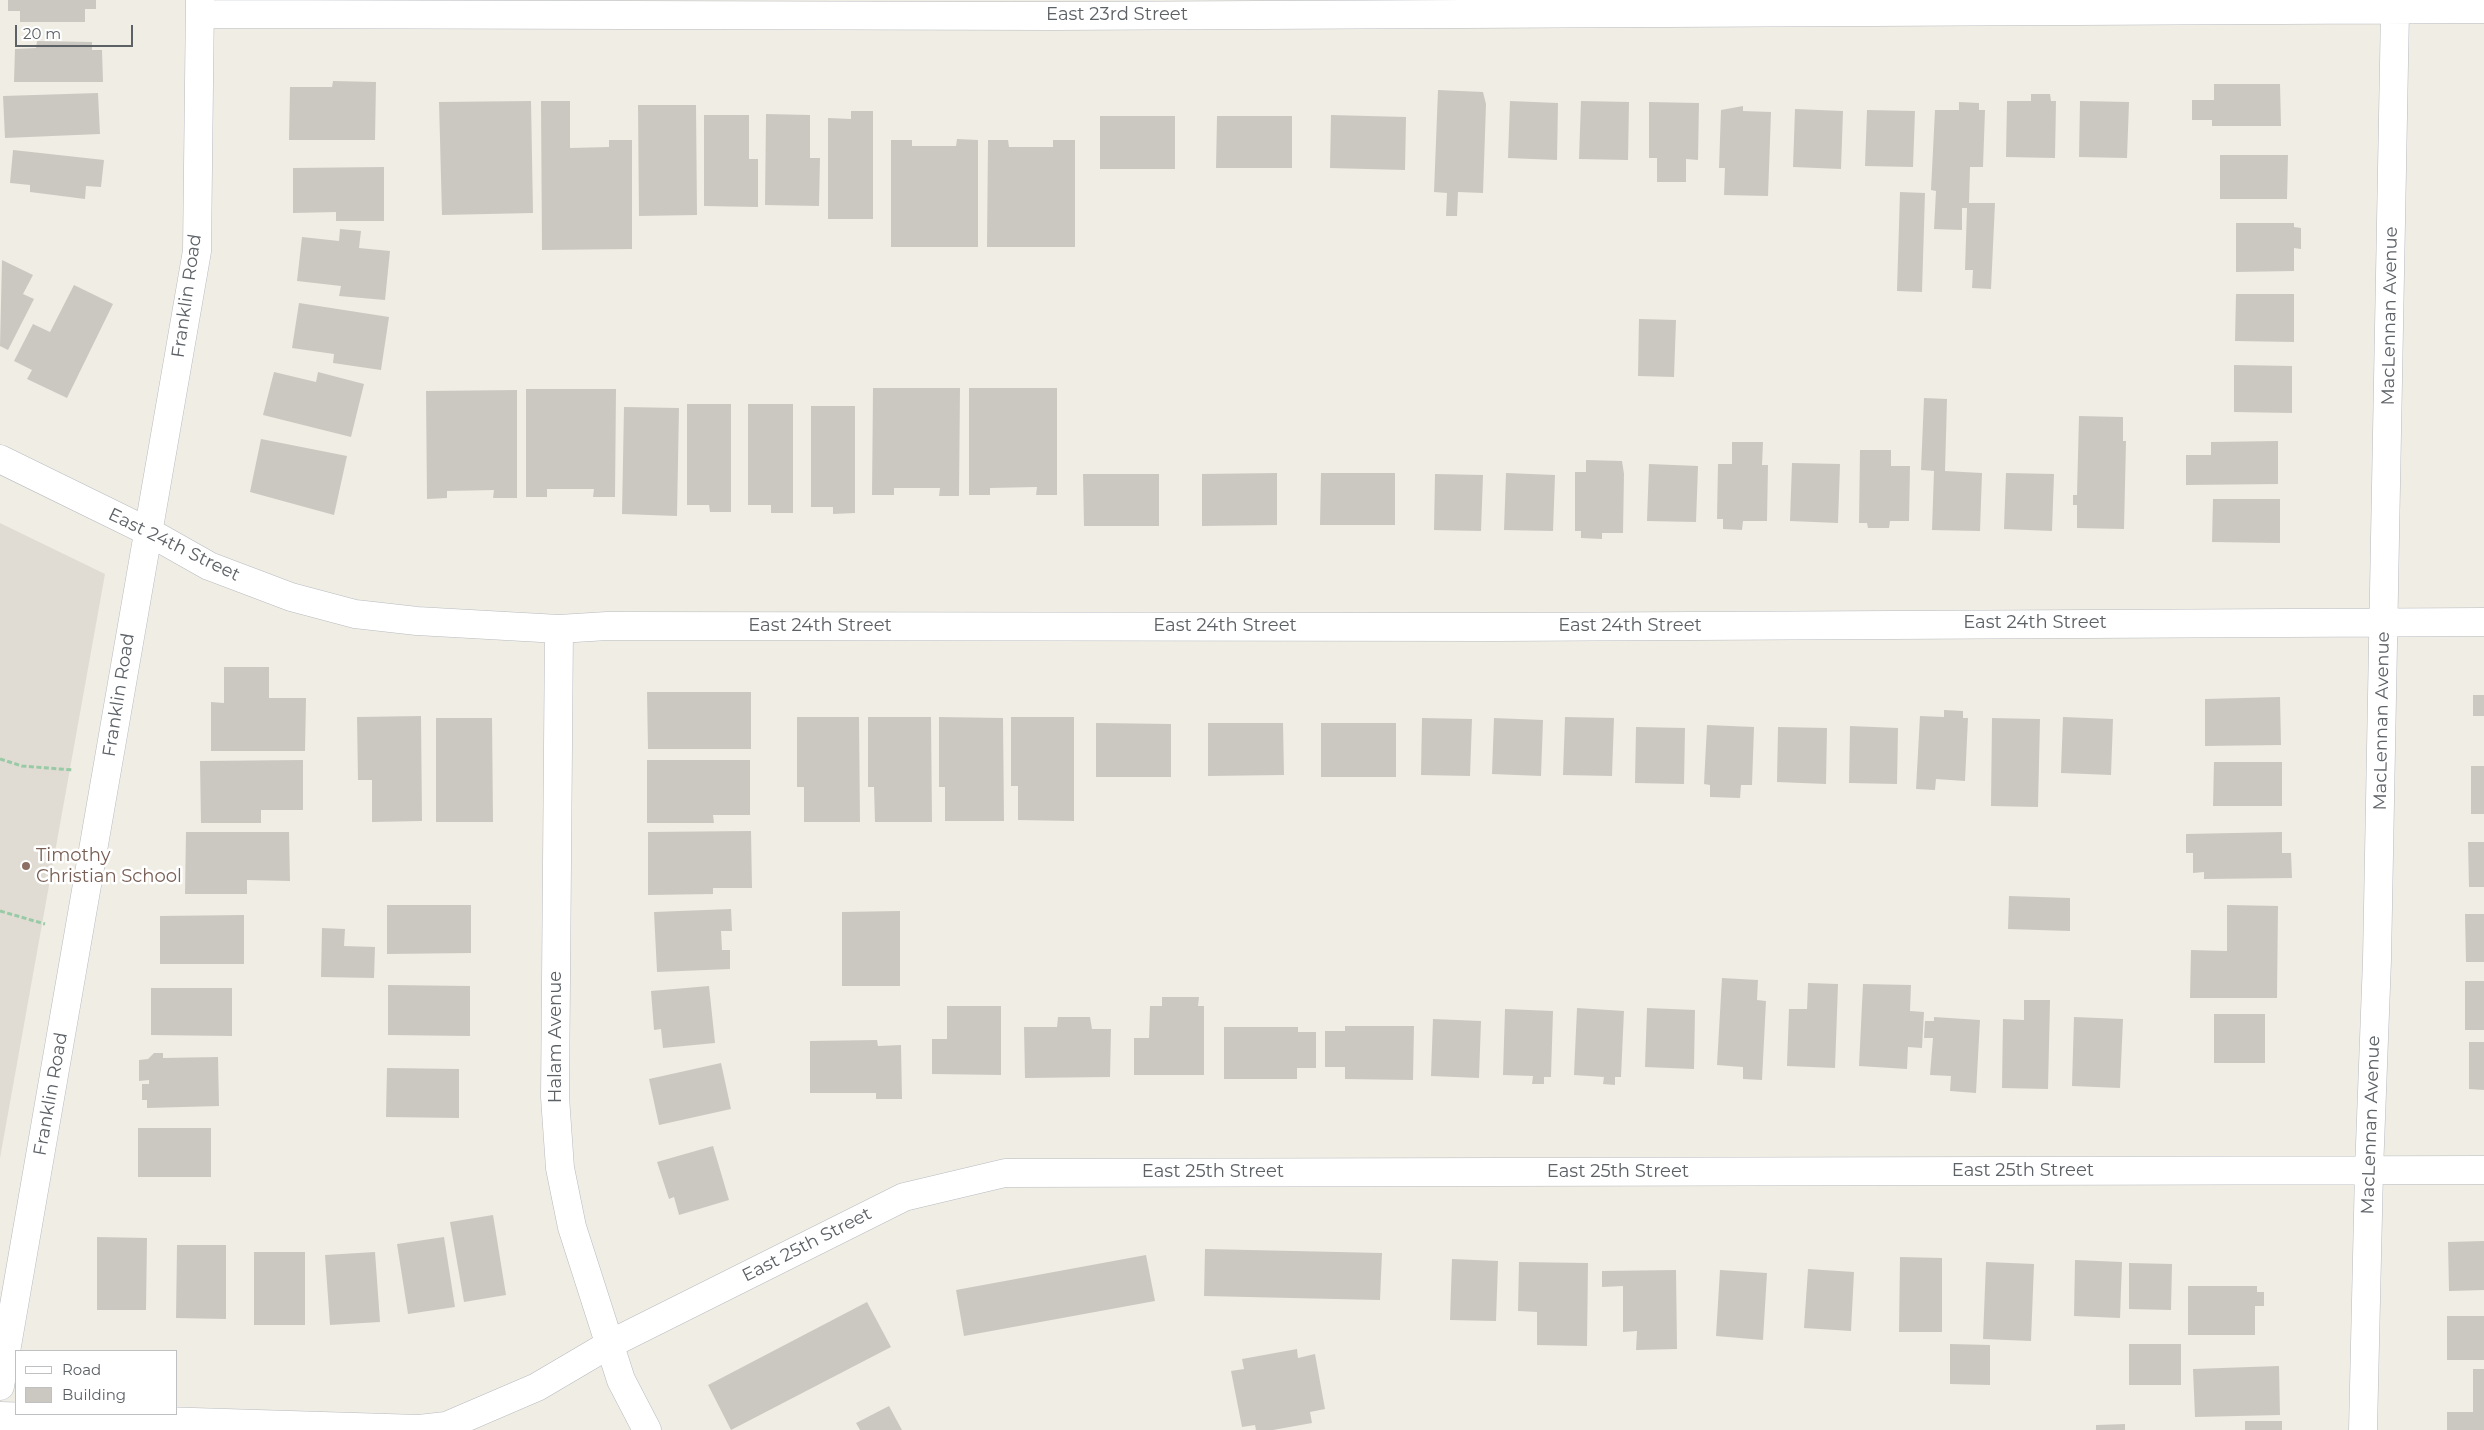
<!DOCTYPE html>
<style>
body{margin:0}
#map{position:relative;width:2484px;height:1430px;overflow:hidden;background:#f0ede4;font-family:Montserrat,sans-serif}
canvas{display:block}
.legend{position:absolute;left:15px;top:1350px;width:162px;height:65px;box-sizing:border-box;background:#fff;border:1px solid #bec0c2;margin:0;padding:6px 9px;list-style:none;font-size:15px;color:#5c6166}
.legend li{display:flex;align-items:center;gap:10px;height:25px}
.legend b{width:25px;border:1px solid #bec0c2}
.scale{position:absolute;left:15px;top:25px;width:118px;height:22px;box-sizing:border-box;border:2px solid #5c6166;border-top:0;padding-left:6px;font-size:15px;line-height:18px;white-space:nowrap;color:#5c6166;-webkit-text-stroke:4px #fff;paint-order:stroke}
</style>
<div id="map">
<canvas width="2484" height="1430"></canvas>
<ul class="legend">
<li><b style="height:6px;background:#fff"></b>Road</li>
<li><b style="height:14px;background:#cbc8c2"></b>Building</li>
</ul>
<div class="scale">20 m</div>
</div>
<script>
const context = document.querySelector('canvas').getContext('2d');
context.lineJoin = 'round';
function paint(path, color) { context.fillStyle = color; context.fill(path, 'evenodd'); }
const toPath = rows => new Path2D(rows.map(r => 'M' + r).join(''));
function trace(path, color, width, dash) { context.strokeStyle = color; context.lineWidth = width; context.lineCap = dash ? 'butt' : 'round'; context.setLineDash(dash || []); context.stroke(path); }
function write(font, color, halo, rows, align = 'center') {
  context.font = font + ' Montserrat,sans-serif'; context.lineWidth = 5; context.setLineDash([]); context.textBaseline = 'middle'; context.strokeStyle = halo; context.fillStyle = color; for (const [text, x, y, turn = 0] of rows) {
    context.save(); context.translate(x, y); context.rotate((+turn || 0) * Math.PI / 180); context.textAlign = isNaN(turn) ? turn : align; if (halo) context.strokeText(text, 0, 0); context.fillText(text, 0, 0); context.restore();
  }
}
paint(toPath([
 [0,523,105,574,0,1158]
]), '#e0dcd3');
paint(toPath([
 [8,0,96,0,96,9,85,9,85,22,20,22,20,11,8,11],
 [37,41,92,42,92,50,102,50,103,82,14,82,15,49,36,48],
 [333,81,376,82,375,140,289,140,290,87,332,87],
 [2214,84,2280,84,2281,126,2212,126,2212,120,2192,120,2192,100,2214,100],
 [1438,90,1483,92,1486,104,1483,193,1458,192,1457,216,1446,216,1447,193,1434,192],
 [98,93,100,134,5,138,3,96],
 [2031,94,2050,94,2051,101,2056,101,2055,158,2006,157,2007,101,2031,101],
 [531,101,533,213,442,215,439,102],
 [541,101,570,101,570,148,609,147,609,140,632,140,632,249,542,250],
 [1510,101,1558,103,1557,160,1508,158],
 [1581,101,1629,102,1628,160,1579,159],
 [2080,101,2129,102,2127,158,2079,157],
 [1649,102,1699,103,1698,160,1686,159,1686,182,1657,182,1657,158,1649,158],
 [1959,102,1979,103,1979,110,1985,110,1983,167,1970,167,1969,203,1995,203,1991,289,1972,288,1973,270,1965,270,1967,208,1962,208,1962,230,1934,229,1936,191,1931,190,1935,110,1959,110],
 [638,105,696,105,697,215,639,216],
 [1743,106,1743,111,1771,112,1768,196,1724,195,1725,168,1719,168,1721,110],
 [1795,109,1843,111,1841,169,1793,167],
 [1867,110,1915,111,1913,167,1865,166],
 [851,111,873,111,873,219,828,219,828,118,851,119],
 [766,114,810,115,810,158,820,158,819,206,765,205],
 [704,115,749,115,749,159,758,159,758,207,704,206],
 [1331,115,1406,117,1405,170,1330,168],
 [1100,116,1175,116,1175,169,1100,169],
 [1217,116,1292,116,1292,168,1216,168],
 [957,139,978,140,978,247,891,247,891,140,912,140,912,146,956,146],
 [988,140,1008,140,1009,147,1053,147,1053,140,1075,140,1075,247,987,247],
 [13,150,104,160,101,187,86,186,85,199,30,192,30,185,10,183],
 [2220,155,2288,155,2287,199,2220,199],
 [384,167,384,221,336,221,336,212,293,213,293,168],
 [1900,192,1925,193,1922,292,1897,291],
 [2236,223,2294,223,2294,227,2301,228,2301,249,2294,248,2294,271,2236,272],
 [340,229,361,231,359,248,390,251,385,300,339,296,341,286,297,281,302,237,339,241],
 [2,260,33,275,23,294,34,299,8,350,0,346],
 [74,285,113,304,67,398,27,379,32,370,14,361,33,324,50,332],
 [2236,294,2294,294,2294,342,2235,341],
 [299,303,389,317,381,370,333,363,334,354,292,348],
 [1639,319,1676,320,1674,377,1638,376],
 [2234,365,2292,366,2292,413,2234,412],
 [274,372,316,382,318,372,364,384,351,437,263,415],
 [873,388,960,388,959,496,939,496,940,488,894,488,894,495,872,495],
 [969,388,1057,388,1057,495,1036,495,1037,487,990,488,990,495,969,495],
 [526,389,616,389,615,497,593,497,594,489,547,489,547,497,526,497],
 [517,390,517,498,493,498,494,490,447,491,447,498,427,499,426,391],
 [1924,398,1947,399,1945,471,1982,473,1980,531,1932,530,1934,471,1921,470],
 [687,404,731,404,731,512,710,512,709,505,687,505],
 [748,404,793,404,793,513,771,513,771,505,748,505],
 [811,406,855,406,855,513,833,514,833,507,811,507],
 [624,407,679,408,677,516,622,514],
 [2079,416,2123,417,2123,441,2126,441,2124,529,2077,528,2077,505,2073,505,2073,495,2077,495],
 [261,439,347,456,334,515,250,492],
 [2278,441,2278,484,2186,485,2186,455,2211,455,2211,442],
 [1732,442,1763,442,1762,465,1768,465,1767,521,1743,521,1742,530,1723,529,1723,519,1717,519,1718,464,1732,464],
 [1860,450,1891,450,1891,466,1910,466,1909,521,1890,521,1889,528,1868,528,1867,523,1859,523],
 [1586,460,1622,461,1624,474,1623,533,1602,533,1602,539,1581,538,1581,531,1575,531,1575,472,1586,472],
 [1792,463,1840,464,1838,523,1790,521],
 [1649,464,1698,466,1696,522,1647,521],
 [1277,473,1277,525,1202,526,1202,474],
 [1321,473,1395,473,1395,525,1320,525],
 [1506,473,1555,475,1553,531,1504,530],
 [2006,473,2054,474,2052,531,2004,529],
 [1083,474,1159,474,1159,526,1084,526],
 [1435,474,1483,475,1481,531,1434,530],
 [2213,499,2280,499,2280,543,2212,542],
 [224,667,269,667,269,698,306,698,305,751,211,751,211,702,224,703],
 [647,692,751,692,751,749,648,749],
 [2473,695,2484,695,2484,716,2473,716],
 [2280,697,2281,745,2205,746,2205,699],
 [1944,710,1963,711,1963,718,1968,718,1965,781,1936,779,1935,790,1916,789,1920,716,1944,717],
 [421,716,422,821,372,822,372,780,358,780,357,717],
 [797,717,859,717,860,822,804,822,804,787,797,787],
 [868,717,931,717,932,822,875,822,874,787,868,787],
 [939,717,1003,718,1004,821,945,821,945,787,939,787],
 [1011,717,1074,717,1074,821,1018,820,1018,786,1011,786],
 [1565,717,1614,718,1612,776,1563,775],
 [2063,717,2113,719,2111,775,2061,773],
 [436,718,492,718,493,822,436,822],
 [1422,718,1472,719,1470,776,1421,775],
 [1494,718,1543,720,1541,776,1492,774],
 [1992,718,2040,719,2038,807,1991,806],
 [1096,723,1171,724,1171,777,1096,777],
 [1208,723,1283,723,1284,775,1208,776],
 [1321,723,1396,723,1396,777,1321,777],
 [1707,725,1754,727,1752,785,1741,785,1740,798,1710,797,1710,785,1704,784],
 [1850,726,1898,728,1897,784,1849,783],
 [1636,727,1685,728,1684,784,1635,783],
 [1778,727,1827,728,1826,784,1777,782],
 [303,760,303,810,261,810,261,823,201,823,200,761],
 [647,760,750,760,750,815,713,815,714,823,647,823],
 [2214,762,2282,762,2282,806,2213,806],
 [2471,766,2484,766,2484,814,2471,814],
 [751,831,752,888,713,888,713,894,648,895,648,832],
 [186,832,289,832,290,881,247,880,247,894,185,894],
 [2282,832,2282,853,2291,853,2292,878,2204,879,2204,872,2193,873,2193,853,2186,853,2186,834],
 [2468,842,2484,842,2484,887,2469,887],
 [2009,896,2070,898,2070,931,2008,929],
 [387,905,471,905,471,953,387,954],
 [2227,905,2278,906,2277,998,2190,998,2191,950,2227,951],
 [731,909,732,931,721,931,722,950,730,950,730,969,657,972,654,912],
 [900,911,900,986,842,986,842,912],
 [2465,914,2484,914,2484,962,2466,962],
 [244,915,244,964,160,964,160,916],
 [322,928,345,929,344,946,375,947,374,978,321,977],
 [1722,978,1758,980,1757,1000,1766,1001,1762,1080,1743,1079,1743,1067,1717,1065],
 [2465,981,2484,981,2484,1030,2465,1030],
 [1808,983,1838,984,1835,1068,1787,1066,1789,1009,1807,1009],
 [1863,984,1911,985,1910,1011,1924,1012,1922,1048,1908,1047,1907,1069,1859,1066],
 [388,985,470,986,470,1036,388,1035],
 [709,986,715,1043,663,1048,661,1029,654,1030,651,991],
 [151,988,232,988,232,1036,151,1035],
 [1162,997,1199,997,1198,1006,1204,1006,1204,1075,1134,1075,1134,1038,1149,1038,1150,1006,1162,1006],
 [2024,1000,2050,1000,2048,1089,2002,1088,2003,1019,2024,1020],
 [947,1006,1001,1006,1001,1075,932,1074,932,1039,947,1039],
 [1577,1008,1624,1011,1621,1077,1615,1077,1615,1085,1603,1084,1604,1077,1574,1075],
 [1647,1008,1695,1010,1694,1069,1645,1067],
 [1505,1009,1553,1011,1551,1077,1544,1077,1544,1084,1532,1084,1533,1076,1503,1075],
 [2214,1014,2265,1014,2265,1063,2214,1063],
 [1058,1017,1090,1017,1092,1029,1111,1029,1110,1077,1025,1078,1024,1027,1057,1027],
 [1934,1017,1980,1020,1976,1093,1950,1091,1951,1076,1930,1075,1933,1038,1924,1038,1925,1021,1934,1021],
 [2074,1017,2123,1019,2120,1088,2072,1086],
 [1433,1019,1481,1021,1479,1078,1431,1076],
 [1345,1026,1414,1026,1413,1080,1345,1079,1345,1067,1325,1067,1325,1031,1345,1031],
 [1224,1027,1298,1027,1298,1032,1316,1032,1316,1068,1297,1068,1297,1079,1224,1079],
 [877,1040,878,1046,901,1045,902,1099,876,1099,876,1093,810,1093,810,1041],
 [2469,1042,2484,1042,2484,1090,2469,1089],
 [154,1053,163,1053,163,1058,218,1057,219,1106,147,1108,147,1100,142,1100,142,1084,149,1084,149,1080,139,1081,139,1060,148,1059],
 [721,1063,731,1109,659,1125,649,1079],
 [387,1068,459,1069,459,1118,386,1117],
 [138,1128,211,1128,211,1177,138,1177],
 [713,1146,729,1200,679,1215,674,1197,669,1199,657,1162],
 [493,1215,506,1295,464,1302,450,1222],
 [97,1237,147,1238,146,1310,97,1310],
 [444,1237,455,1307,408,1314,397,1244],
 [2484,1241,2484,1290,2449,1291,2448,1242],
 [177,1245,226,1245,226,1319,176,1318],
 [1205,1249,1382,1253,1380,1300,1204,1296],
 [254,1252,305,1252,305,1325,254,1325],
 [375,1252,380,1322,330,1325,325,1255],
 [1146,1255,1155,1301,964,1336,956,1290],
 [1900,1257,1942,1258,1942,1332,1899,1332],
 [1452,1259,1498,1261,1496,1321,1450,1320],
 [2075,1260,2122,1262,2120,1318,2074,1316],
 [1519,1262,1588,1263,1587,1346,1537,1345,1537,1312,1518,1311],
 [1986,1262,2034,1264,2031,1341,1983,1339],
 [2129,1263,2172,1264,2171,1310,2129,1309],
 [1808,1269,1854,1272,1851,1331,1804,1328],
 [1676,1270,1677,1349,1636,1350,1637,1331,1623,1332,1623,1286,1602,1287,1602,1271],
 [1720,1270,1767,1273,1763,1340,1716,1336],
 [2188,1286,2257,1286,2257,1292,2264,1292,2264,1306,2255,1306,2255,1335,2188,1335],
 [867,1302,891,1347,731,1430,708,1385],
 [2447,1316,2484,1316,2484,1360,2447,1360],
 [1950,1344,1990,1345,1990,1385,1950,1384],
 [2129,1344,2181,1344,2181,1385,2129,1385],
 [1297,1349,1298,1358,1315,1354,1325,1409,1310,1412,1312,1423,1273,1430,1256,1430,1255,1425,1242,1427,1231,1371,1244,1369,1242,1359],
 [2279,1366,2280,1415,2195,1417,2193,1369],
 [2473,1369,2484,1369,2484,1430,2447,1430,2447,1412,2473,1412],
 [889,1406,902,1430,860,1430,856,1423],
 [2245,1421,2282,1421,2282,1430,2245,1430],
 [2125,1424,2125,1430,2096,1430,2096,1425]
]), '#cbc8c2');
const minor = toPath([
 [200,14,1055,16,2484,9],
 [0,459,147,531,209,566,291,597,355,614,417,621,559,629,607,626,1496,627,2484,622],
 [559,629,555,1097,560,1168,572,1227,621,1380,647,1430],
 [0,1386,197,251,200,0],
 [0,1416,419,1429,446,1426,537,1387,610,1344,904,1197,1005,1173,2484,1170],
 [2363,1430,2369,1171,2377,960,2395,11]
]);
trace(minor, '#b7babf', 29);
trace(toPath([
 [0,759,22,766,73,770],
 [0,911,45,924]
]), '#98caa6', 3, [5, 2.5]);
trace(minor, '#fff', 28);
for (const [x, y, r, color] of [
 [26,866,5,"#8d6e63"]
]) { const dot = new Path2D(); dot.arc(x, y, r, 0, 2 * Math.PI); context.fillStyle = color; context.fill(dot); trace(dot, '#fff', 2); }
write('18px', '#5c6166', '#fff', [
 ["East 23rd Street",1117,15],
 ["Franklin Road",187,296,-82],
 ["MacLennan Avenue",2390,316,-89],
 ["East 24th Street",174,545,26],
 ["East 24th Street",2035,623],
 ["East 24th Street",820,626],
 ["East 24th Street",1225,626],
 ["East 24th Street",1630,626],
 ["Franklin Road",119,695,-81],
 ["MacLennan Avenue",2382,721,-89],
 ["Halam Avenue",556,1037,-90],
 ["Franklin Road",51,1094,-80],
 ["MacLennan Avenue",2371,1125,-88],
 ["East 25th Street",2023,1171],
 ["East 25th Street",1213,1172],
 ["East 25th Street",1618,1172],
 ["East 25th Street",807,1245,-27]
]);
write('18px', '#785e54', '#fff', [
 ["Timothy",36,856],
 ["Christian School",36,877]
], 'left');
</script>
